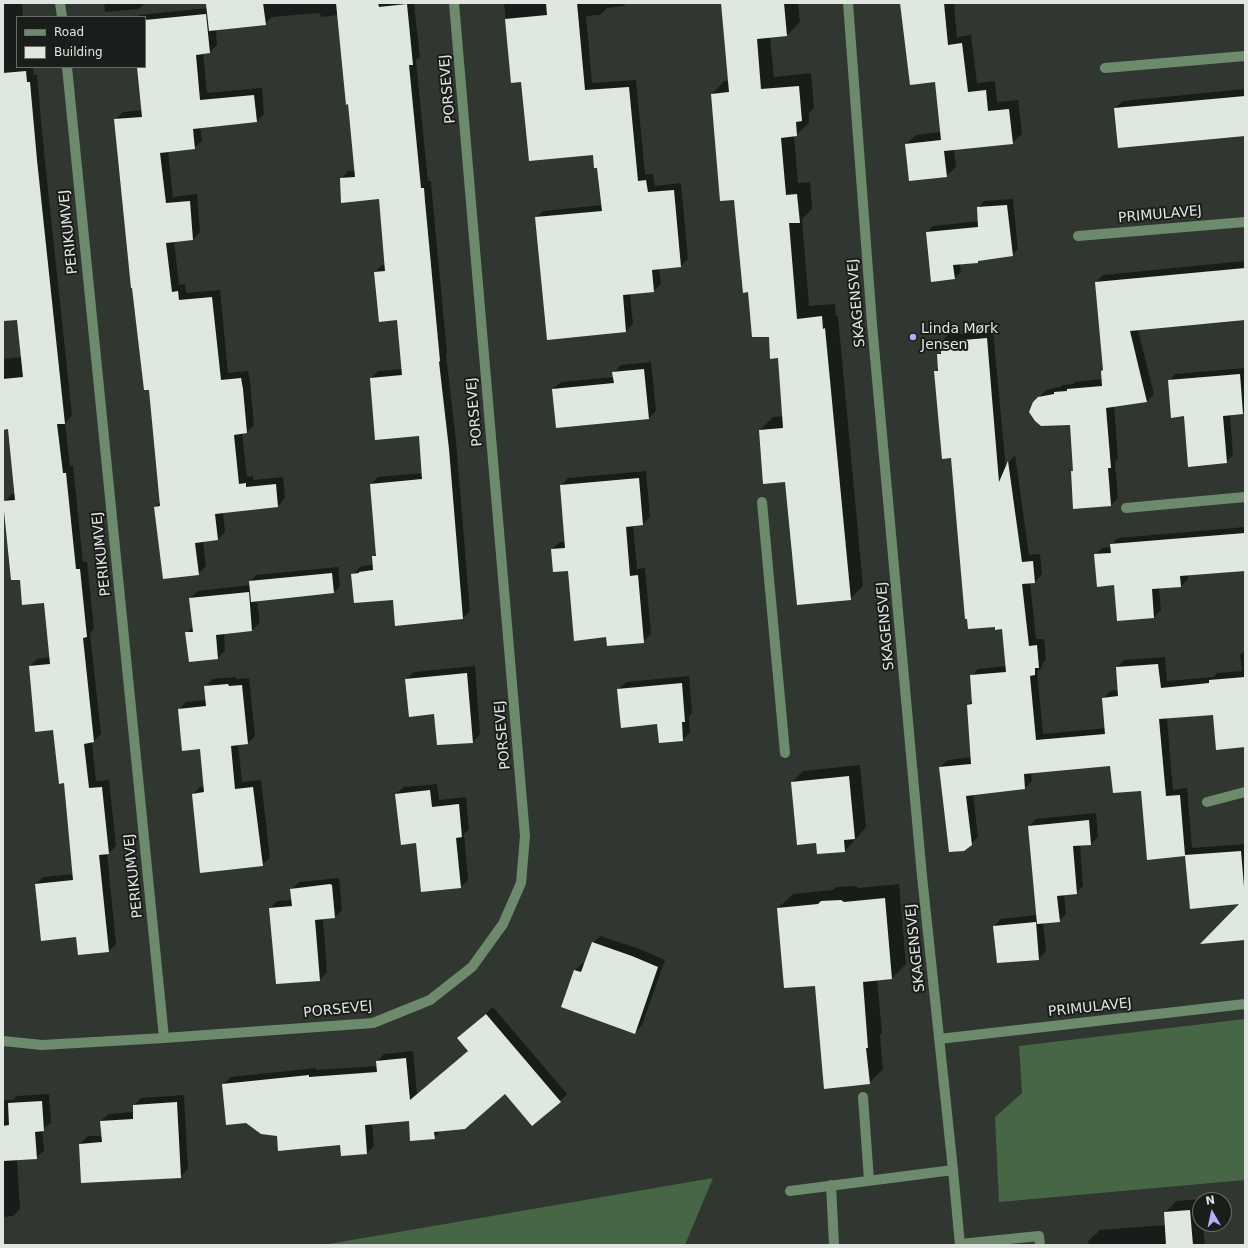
<!DOCTYPE html>
<meta charset="utf-8">
<style>
body{margin:0}
#map{position:relative;width:1248px;height:1248px;overflow:hidden;background:#303730;font-family:"DejaVu Sans",sans-serif}
canvas{display:block}
.frame{position:absolute;inset:0;border:4px solid #e2e6e2;pointer-events:none}
.legend{position:absolute;left:16px;top:16px;width:130px;height:52px;box-sizing:border-box;background:#1a1e1a;border:1px solid #6a6e6a;margin:0;padding:5px 7px;list-style:none;font-size:12px;color:#e2e6e2}
.legend li{display:flex;align-items:center;gap:8px;height:20px}
.legend b{width:20px;border:1px solid #6a6e6a}
.north{position:absolute;left:1192px;top:1192px;width:40px;height:40px;box-sizing:border-box;background:#1a1e1a;border:1px solid #6a6e6a;border-radius:50%;rotate:351deg;font-size:11px;font-weight:700;line-height:16px;text-align:center;color:#e2e6e2}
.north::after{content:'';display:block;margin:auto;width:14px;height:18px;background:#bbaaf6;clip-path:polygon(50% 0,100% 100%,50% 72%,0 100%)}
</style>
<div id="map">
<canvas width="1248" height="1248"></canvas>
<div class="frame"></div>
<ul class="legend">
<li><b style="height:5px;background:#6d8a6d"></b>Road</li>
<li><b style="height:11px;background:#dfe8df"></b>Building</li>
</ul>
<div class="north">N</div>
</div>
<script>
const context = document.querySelector('canvas').getContext('2d');
context.lineJoin = 'round';
function paint(path, color) { context.fillStyle = color; context.fill(path, 'evenodd'); }
const toPath = rows => new Path2D(rows.map(r => 'M' + r).join(''));
function trace(path, color, width, dash) { context.strokeStyle = color; context.lineWidth = width; context.lineCap = dash ? 'butt' : 'round'; context.setLineDash(dash || []); context.stroke(path); }
function write(font, color, halo, rows, align = 'center') {
  context.font = font + ' "DejaVu Sans",sans-serif'; context.lineWidth = 4; context.setLineDash([]); context.textBaseline = 'middle'; context.strokeStyle = halo; context.fillStyle = color; for (const [text, x, y, turn = 0] of rows) {
    context.save(); context.translate(x, y); context.rotate((+turn || 0) * Math.PI / 180); context.textAlign = isNaN(turn) ? turn : align; if (halo) context.strokeText(text, 0, 0); context.fillText(text, 0, 0); context.restore();
  }
}
paint(toPath([
 [1245,1019,1245,1180,999,1202,995,1117,1022,1093,1019,1046],
 [713,1178,685,1245,323,1245]
]), '#476646');
paint(toPath([
 [3,3,22,3,23,17,17,17,17,67,33,67,34,75,37,75,44,152,72,415,65,423,70,466,73,466,83,562,87,562,94,629,90,633,101,734,94,741,92,742,96,781,109,780,116,846,109,853,107,853,116,944,109,951,77,936,36,884,43,877,74,874,65,782,54,729,30,666,37,659,50,657,45,602,21,579,4,502,12,494,15,494,9,428,3,429,3,359,22,357,18,319,3,320],
 [104,3,145,3,139,9,105,12],
 [207,3,414,3,420,57,416,60,428,181,431,181,432,194,447,353,446,354,456,441,470,611,463,618,393,599,353,575,360,567,374,564,373,557,377,553,371,484,378,477,423,473,420,435,371,378,378,371,402,369,398,319,375,272,382,265,386,265,380,198,341,179,348,171,355,171,338,15,321,17,320,13,272,17,265,24,216,29,217,45,210,52,203,53,207,93,262,88,264,114,257,121,200,127,202,141,194,148,168,151,173,197,197,194,200,232,193,240,174,241,179,285,185,284,186,293,220,290,228,373,248,371,250,382,254,425,247,432,242,433,247,477,253,476,253,480,283,477,285,498,278,506,223,512,225,532,218,539,203,541,206,566,198,574,155,507,161,501,150,389,115,120,123,112,143,110,138,67,145,67,145,17,136,17,139,15,208,8],
 [504,3,626,3,624,6,607,8,600,15,586,16,592,83,636,80,645,174,653,174,655,186,681,183,688,259,681,266,659,268,661,284,653,291,630,294,633,324,626,331,536,218,543,211,602,205,598,167,594,154,522,81,512,82],
 [722,3,798,3,800,22,787,35,770,37,774,77,811,73,814,108,809,113,809,123,796,135,794,136,798,183,810,182,812,209,802,219,809,306,835,304,836,316,838,316,863,586,850,599,760,430,773,417,784,416,779,357,749,291,735,199,712,94,724,81,729,81],
 [901,3,954,3,957,37,971,35,977,83,995,81,997,102,1018,100,1022,134,1012,143,954,149,956,167,946,176,906,144,916,135,941,132,936,80],
 [1245,89,1245,135,1115,108,1123,101],
 [1013,199,1018,249,1012,255,980,259,978,262,960,264,961,272,955,278,927,232,933,226,979,221,978,208,984,201],
 [1245,261,1245,319,1138,330,1154,394,1147,401,1114,406,1118,459,1115,462,1118,498,1111,505,1074,470,1071,424,1034,402,1046,390,1060,387,1063,385,1073,384,1075,382,1103,379,1104,369,1096,282,1103,275],
 [993,331,1006,469,1009,462,1015,455,1029,555,1040,554,1042,574,1035,582,1030,582,1036,639,1044,639,1046,659,1042,664,1042,667,1037,672,1043,734,1106,728,1103,699,1110,691,1119,690,1117,667,1124,660,1165,657,1167,681,1214,677,1217,673,1242,671,1240,655,1245,650,1245,746,1214,714,1167,718,1173,790,1187,788,1192,848,1245,844,1245,939,1242,903,1186,855,1148,859,1142,790,1111,765,1031,772,1032,781,1025,788,973,794,978,837,971,844,940,767,948,760,972,757,968,705,973,700,971,676,978,669,1007,666,1003,628,952,457,935,371,939,367,938,354,941,351,941,342,948,335],
 [651,362,656,411,649,418,553,389,561,382,614,377,613,373,621,365],
 [1245,368,1245,411,1243,413,1230,414,1233,455,1226,462,1185,415,1169,381,1175,374],
 [646,471,650,517,643,524,633,525,637,569,645,568,651,634,643,642,607,636,569,570,552,549,560,542,566,542,561,486,568,478],
 [1245,527,1245,570,1188,574,1188,579,1181,586,1159,588,1161,610,1154,617,1115,584,1095,555,1102,548,1111,547,1111,545,1118,538],
 [338,567,340,586,334,592,257,601,260,623,252,630,224,633,225,650,218,658,187,633,193,626,190,598,198,591,250,585,250,582,256,575],
 [475,666,480,734,473,742,434,713,406,679,414,672],
 [689,676,692,713,689,717,690,732,683,740,660,742,658,723,618,690,626,682],
 [236,677,236,679,249,678,255,736,247,744,238,744,242,782,261,780,270,858,262,865,193,794,200,787,205,786,201,748,179,710,186,702,206,700,205,687,212,679],
 [860,765,866,827,845,851,817,842,792,782,803,771],
 [437,784,439,800,466,797,469,829,464,834,468,880,461,887,417,842,396,794,404,787],
 [1096,813,1098,837,1091,844,1080,845,1083,886,1076,893,1064,894,1066,914,1059,921,1043,923,1046,951,1039,959,994,926,1001,919,1037,915,1029,826,1036,819],
 [339,878,342,910,335,917,323,918,327,972,320,980,277,983,270,908,277,901,292,900,291,890,299,882],
 [899,884,906,964,892,978,877,979,882,1033,880,1035,883,1069,869,1083,815,985,778,908,793,894,833,890,836,887,855,886,859,888],
 [600,936,640,949,665,960,642,1025,635,1033,562,1007,575,970,583,963,585,964,593,943],
 [493,1007,567,1094,560,1101,505,1093,441,1130,434,1138,410,1119,372,1123,374,1146,367,1153,342,1155,341,1144,278,1135,223,1084,231,1077,316,1068,316,1070,377,1066,377,1061,384,1054,413,1051,417,1094,469,1050,466,1031],
 [49,1094,51,1123,42,1130,44,1151,36,1158,17,1159,20,1209,13,1216,3,1217,3,1100,13,1100,17,1096],
 [184,1095,188,1169,180,1177,80,1144,88,1136,102,1136,101,1121,109,1114,134,1112,134,1105,141,1098],
 [1201,1199,1200,1200,1200,1224,1203,1224,1205,1245,1089,1245,1088,1241,1100,1230,1166,1225,1165,1213,1176,1201]
]), '#0007');
paint(toPath([
 [209,3,263,3,266,25,209,31,206,4],
 [336,3,378,3,379,7,407,4,413,65,409,65,421,188,424,188,425,201,440,361,439,362,449,449,463,619,395,626,393,600,354,603,351,574,359,573,359,572,373,570,372,556,376,556,370,484,422,479,419,436,375,440,370,378,402,375,397,320,379,322,374,272,385,271,379,199,341,203,340,178,355,177,348,104,346,105],
 [546,3,577,3,585,90,629,87,638,181,646,180,648,192,674,190,681,267,652,270,654,292,623,295,626,332,547,340,535,217,602,211,597,168,594,168,593,155,529,161,521,82,511,83,505,19,547,15],
 [721,3,784,3,787,36,757,39,761,89,799,86,802,121,796,122,797,136,781,138,786,195,797,194,800,223,789,223,797,319,822,316,823,329,825,328,851,600,797,605,785,482,763,484,759,430,783,428,778,358,770,359,769,337,752,337,748,292,743,293,734,200,720,201,711,94,729,92],
 [900,3,944,3,948,45,962,43,968,92,986,90,988,111,1009,109,1013,144,944,151,947,177,909,181,905,144,941,140,935,82,910,85],
 [206,14,210,53,196,55,200,100,254,95,257,122,193,129,195,149,160,153,166,203,190,201,193,240,166,243,172,292,178,291,179,300,212,297,221,380,241,378,243,389,247,433,234,435,239,484,246,483,246,487,276,484,278,507,215,514,218,540,195,543,199,575,163,579,154,507,160,506,149,390,144,390,132,288,131,288,114,119,142,117,137,67,145,67,145,20],
 [26,71,27,82,30,82,37,160,65,424,57,424,63,473,66,473,76,569,80,569,87,637,83,638,94,742,84,744,89,788,102,787,109,854,99,855,109,952,78,955,76,937,41,941,35,884,73,880,64,783,59,784,53,730,35,732,29,666,50,664,44,603,22,605,20,580,11,580,3,501,15,500,8,429,3,430,3,379,23,377,17,320,3,321,3,73],
 [1245,96,1245,136,1118,148,1114,108],
 [1007,205,1013,256,978,261,978,263,953,265,955,279,931,282,926,232,978,227,977,207],
 [1245,268,1245,320,1130,331,1147,402,1106,408,1111,468,1108,468,1111,506,1073,509,1071,471,1073,471,1070,425,1041,426,1035,421,1029,412,1033,402,1038,397,1054,394,1054,392,1067,391,1067,389,1102,386,1101,371,1103,370,1095,282],
 [987,338,999,482,1008,461,1022,562,1033,561,1035,583,1022,584,1029,646,1037,645,1039,668,1035,668,1035,675,1030,676,1036,740,1105,734,1102,698,1118,696,1116,667,1158,664,1161,688,1209,683,1209,680,1245,677,1245,747,1216,750,1213,715,1159,719,1166,796,1180,795,1185,855,1241,851,1245,899,1245,940,1200,944,1239,904,1190,909,1185,856,1147,860,1141,791,1113,793,1110,766,1024,774,1025,789,966,796,972,845,964,851,949,852,939,767,971,764,967,705,972,704,970,675,1006,672,1002,629,995,630,995,627,968,629,967,619,965,619,951,458,942,459,934,371,938,371,937,354,941,354,940,342],
 [644,369,649,419,556,428,552,389,614,383,612,372],
 [1240,374,1243,414,1223,416,1227,463,1188,467,1184,416,1171,418,1168,380],
 [639,478,643,525,626,527,630,576,638,575,644,643,607,646,606,637,574,641,568,571,553,572,551,549,565,548,560,485],
 [1245,533,1245,571,1180,576,1181,587,1152,589,1154,618,1117,621,1114,585,1097,587,1094,554,1111,553,1110,544],
 [332,573,334,593,251,602,249,581],
 [249,592,252,631,216,635,218,659,189,662,185,632,193,632,189,598],
 [467,673,473,743,437,745,434,714,409,717,405,679],
 [682,683,685,722,682,722,683,741,659,743,657,724,621,728,617,689],
 [228,684,229,686,242,685,248,744,231,746,235,789,253,787,263,866,200,873,192,794,204,792,200,749,182,751,178,709,206,706,204,686],
 [849,776,855,839,844,840,845,852,817,854,816,843,797,845,791,782],
 [430,790,432,807,459,804,462,837,456,838,461,888,421,892,416,843,401,845,395,794],
 [1089,820,1091,845,1073,846,1077,894,1057,896,1060,922,1037,924,1028,826],
 [330,884,332,885,335,918,315,920,320,981,276,984,269,908,292,906,290,889],
 [885,898,892,979,863,982,868,1048,866,1048,870,1084,824,1089,815,986,784,988,777,908,818,904,821,901,841,900,844,902],
 [1036,922,1039,960,997,963,993,926],
 [592,942,632,956,658,967,635,1034,561,1007,574,970,581,972],
 [486,1014,561,1102,532,1126,505,1094,465,1129,434,1132,435,1139,410,1141,409,1121,365,1125,367,1154,341,1156,340,1145,278,1151,277,1136,261,1134,246,1123,226,1125,222,1084,309,1075,309,1077,377,1072,376,1061,406,1058,410,1100,468,1051,457,1038],
 [42,1101,44,1131,35,1132,37,1159,3,1161,3,1126,9,1125,8,1103],
 [177,1102,181,1178,81,1183,79,1144,102,1142,100,1121,133,1119,133,1105],
 [1190,1210,1193,1245,1166,1245,1164,1212]
]), '#dfe8df');
trace(toPath([
 [60,3,62,17],
 [848,3,872,324,922,876,953,1170,960,1245],
 [67,67,164,1038],
 [1105,68,1245,56],
 [1078,236,1245,222],
 [762,502,785,753],
 [1126,508,1245,497],
 [1207,802,1245,792],
 [939,1039,1245,1004],
 [3,1041,42,1045,164,1038,373,1023,430,1000,472,967,503,924,521,883,525,836,454,3],
 [863,1097,869,1180],
 [831,1185,834,1245],
 [790,1191,953,1170],
 [960,1244,1039,1236,1040,1245]
]), '#6d8a6d', 10);
for (const [x, y, r, color] of [
 [913,337,4,"#bbaaf6"]
]) { const dot = new Path2D(); dot.arc(x, y, r, 0, 2 * Math.PI); context.fillStyle = color; context.fill(dot); trace(dot, '#1a1e1a', 1.5); }
write('14px', '#e2e6e2', '#1a1e1a', [
 ["PORSEVEJ",448,89,-95],
 ["PRIMULAVEJ",1160,215,-5],
 ["PERIKUMVEJ",69,232,-96],
 ["SKAGENSVEJ",857,303,-95],
 ["PORSEVEJ",475,412,-95],
 ["PERIKUMVEJ",102,554,-96],
 ["SKAGENSVEJ",886,626,-95],
 ["PORSEVEJ",503,735,-95],
 ["PERIKUMVEJ",134,876,-96],
 ["SKAGENSVEJ",916,948,-96],
 ["PRIMULAVEJ",1090,1008,-6],
 ["PORSEVEJ",338,1010,-6]
]);
write('14px', '#e2e6e2', '#1a1e1a', [
 ["Linda Mørk",921,329],
 ["Jensen",921,345]
], 'left');
</script>
